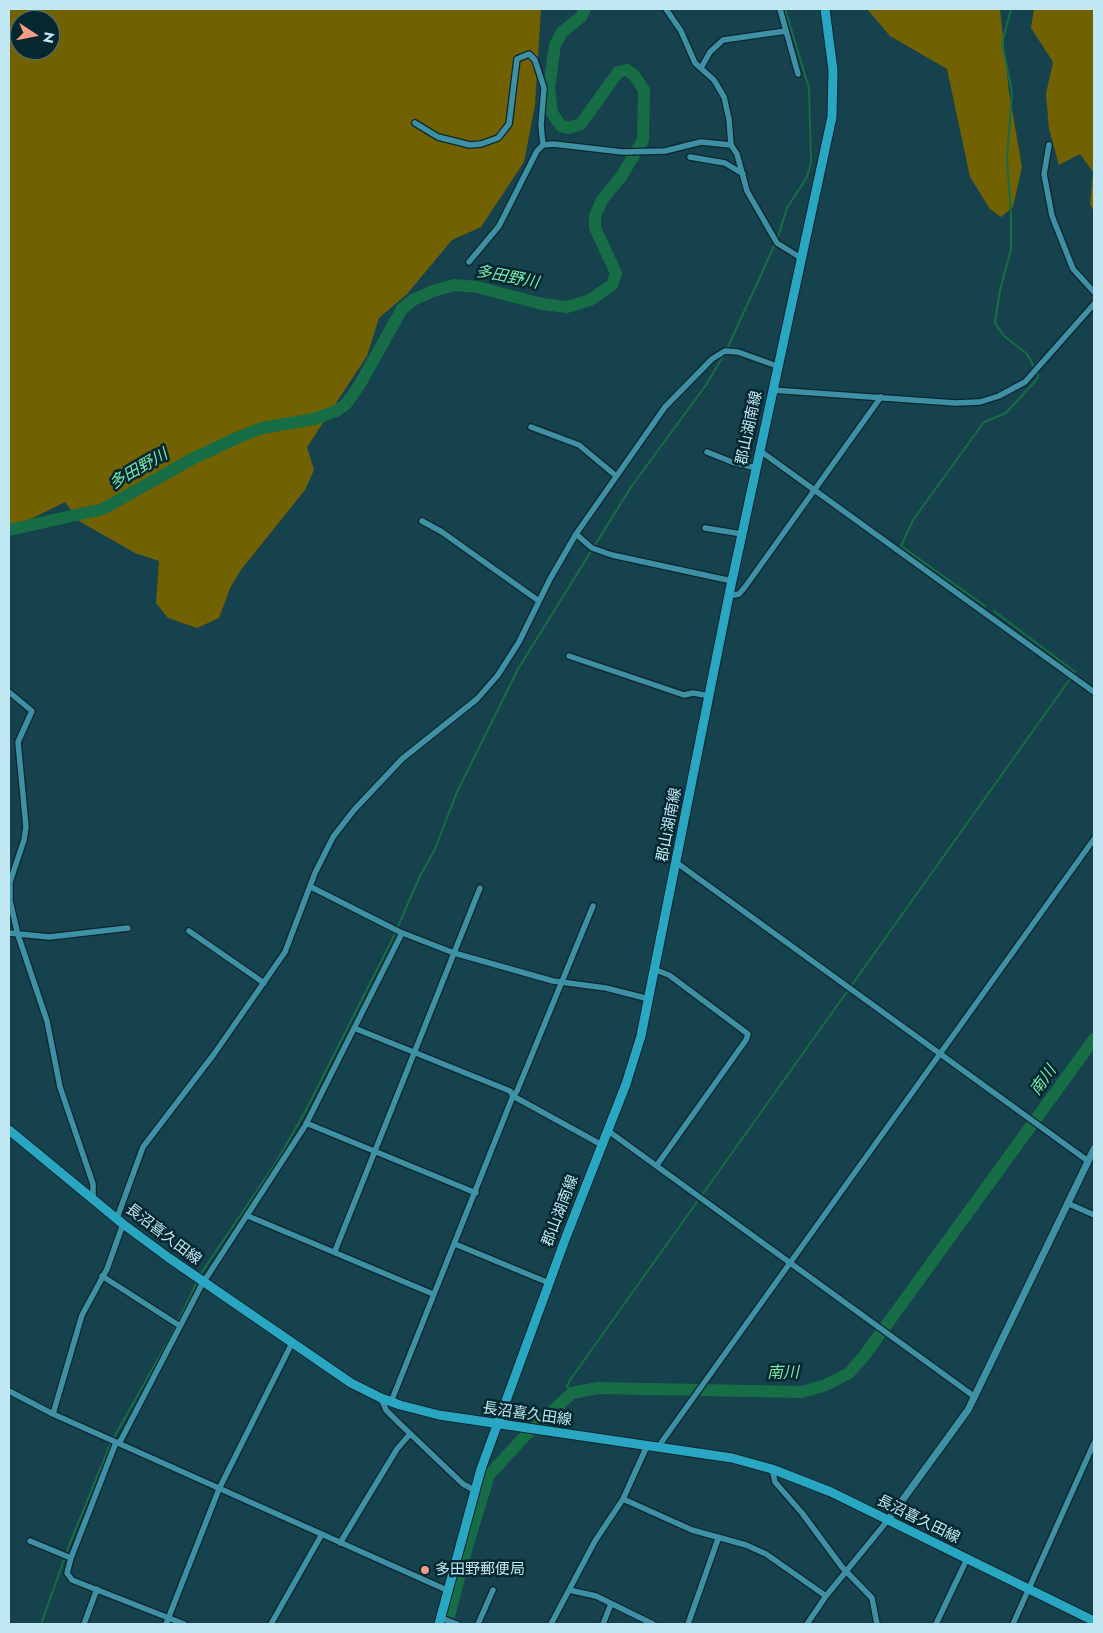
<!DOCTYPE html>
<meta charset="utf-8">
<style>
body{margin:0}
#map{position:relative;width:1103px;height:1633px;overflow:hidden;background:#16424d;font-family:Jost,sans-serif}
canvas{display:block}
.frame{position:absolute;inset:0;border:10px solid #c1e7f2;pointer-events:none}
.north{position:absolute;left:10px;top:10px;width:50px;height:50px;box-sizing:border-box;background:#042730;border:1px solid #50747e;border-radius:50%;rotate:101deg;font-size:14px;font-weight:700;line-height:20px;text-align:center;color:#c1e7f2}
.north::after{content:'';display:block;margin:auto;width:18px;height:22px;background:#f39f85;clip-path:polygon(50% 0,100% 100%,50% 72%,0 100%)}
</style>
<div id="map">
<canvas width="1103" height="1633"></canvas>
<div class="frame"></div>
<div class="north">N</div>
</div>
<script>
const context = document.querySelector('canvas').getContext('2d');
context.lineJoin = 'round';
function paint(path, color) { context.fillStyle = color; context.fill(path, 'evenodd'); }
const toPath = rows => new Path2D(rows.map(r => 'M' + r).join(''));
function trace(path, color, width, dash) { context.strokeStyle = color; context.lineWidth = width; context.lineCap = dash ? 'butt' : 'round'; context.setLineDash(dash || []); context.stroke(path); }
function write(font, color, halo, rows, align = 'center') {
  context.font = font + ' Jost,"Noto Sans JP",sans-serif'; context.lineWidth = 5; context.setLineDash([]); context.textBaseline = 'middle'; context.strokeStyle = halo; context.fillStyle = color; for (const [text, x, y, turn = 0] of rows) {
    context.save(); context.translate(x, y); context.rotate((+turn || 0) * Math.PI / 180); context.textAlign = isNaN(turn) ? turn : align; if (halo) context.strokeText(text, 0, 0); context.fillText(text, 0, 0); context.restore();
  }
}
paint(toPath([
 [9,9,541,9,535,105,524,162,481,227,452,240,407,294,379,318,367,356,307,447,314,470,305,490,240,571,230,588,219,618,197,628,168,618,156,603,159,561,135,553,79,521,65,502,19,525,9,524],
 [20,20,50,20,50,50,20,50],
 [867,9,1000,9,1009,92,1022,167,1013,207,1001,217,990,209,970,177,947,69,890,36],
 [1034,9,1094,9,1094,212,1090,204,1093,172,1080,154,1059,165,1049,129,1046,94,1053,62,1031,28]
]), '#716100');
trace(toPath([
 [777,240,787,208,807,177,811,162,809,88,785,9],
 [727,349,775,244],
 [985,606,901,546,913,520,984,422,1006,413,1038,378,1038,374,1027,354,1004,336,995,323,1000,290,1011,249,1011,215,1007,159,1012,92,1002,43,1011,9],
 [200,1275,277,1161,306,1110,392,940,420,876,435,849,457,792,518,669,631,487,706,385,725,353],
 [572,1393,567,1386,570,1380,1075,672,994,611],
 [113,1439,170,1338,197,1282],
 [41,1624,70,1543,111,1443]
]), '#176d45', 2);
trace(toPath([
 [9,530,103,509,192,459,239,437,262,428,314,419,336,411,346,404,360,384,402,309,413,300,433,291,454,285,477,287,542,304,567,307,590,300,612,285,616,273,595,228,595,216,602,200,621,177,643,140,644,90,634,75,627,70,618,72,581,124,568,128,561,126,552,113,549,88,555,45,562,32,581,17,585,9],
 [447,1624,467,1547,489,1475,523,1438,572,1393,598,1388,802,1392,826,1385,849,1373,864,1356,1094,1039]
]), '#176d45', 12);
const minor = toPath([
 [666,9,681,31,695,63,714,80,724,97,729,119,731,145,737,154,747,191,777,243,801,258],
 [780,9,798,74],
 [701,68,710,52,723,40,786,31],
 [415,123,438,137,470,145,481,144,498,138,509,124,517,59,529,54,535,60,544,88,541,125,543,145],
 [1049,145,1044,174,1052,216,1073,269,1094,292],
 [690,157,725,163,743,174],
 [469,262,499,226,537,151,543,145,553,144,623,152,665,151,701,142,731,145],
 [772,390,955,403,980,402,999,396,1025,382,1094,304],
 [531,427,579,445,615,475],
 [759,450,1094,692],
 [707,452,732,462,756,468],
 [422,521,442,532,539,601],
 [705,528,742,534],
 [576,534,592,548,612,555,732,581],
 [729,596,739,594,745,587,881,397],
 [569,656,684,695,693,693,710,696],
 [9,692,32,711,18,742,26,827,24,840,10,882,10,901,18,935,47,1021,60,1087,93,1184,93,1198],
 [677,863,1088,1161],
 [311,887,400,932,454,953,553,981,606,988,649,999],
 [189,931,264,983],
 [9,933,49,937,128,928],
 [656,970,669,975,748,1034,746,1040,657,1165],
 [354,1028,510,1091,513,1096,602,1145],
 [306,1123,476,1193],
 [607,1130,975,1397],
 [1067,1203,1094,1215],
 [248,1216,433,1294],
 [117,1218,143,1147,214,1054,285,952,315,873,333,837,354,810,402,759,477,699,498,675,519,642,550,579,576,534,665,407,712,359,725,351,738,352,777,366],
 [455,1244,549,1283],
 [335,1251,480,888],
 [102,1276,180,1326],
 [9,1391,53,1414,449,1591],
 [381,1398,386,1410,400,1424,463,1484,474,1490],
 [391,1402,513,1096,517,1091,593,906],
 [53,1414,82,1315,107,1269,123,1224],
 [658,1447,1094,839],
 [772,1469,775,1482,802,1513,842,1567,872,1598,877,1624],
 [623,1499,692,1530,746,1545,766,1554,826,1596],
 [30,1541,71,1558],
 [340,1543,397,1449,410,1434],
 [569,1590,596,1596,653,1624],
 [441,1618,457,1624],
 [84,1624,97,1589],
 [166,1624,219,1489,292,1343],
 [184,1624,72,1580,67,1573,71,1558,115,1445,121,1440,201,1286,305,1126,402,933],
 [271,1624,322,1534],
 [478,1624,493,1590],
 [551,1624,595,1541,623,1499,647,1446],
 [603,1624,611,1604],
 [688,1624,718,1539],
 [807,1624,826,1596,888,1520],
 [936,1624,967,1559],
 [1013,1624,1094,1443]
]);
const tertiary = toPath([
 [888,1520,968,1410,1094,1149]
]);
const primary = toPath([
 [9,1130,123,1224,169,1258,351,1383,381,1398,400,1405,439,1415,732,1458,772,1469,831,1492,1094,1621],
 [439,1624,481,1469,566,1237,626,1084,641,1036,730,590,832,117,833,70,825,9]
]);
trace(minor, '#0d262d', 8);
trace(tertiary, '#0d262d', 9);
trace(primary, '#0d262d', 11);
trace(minor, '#3e90a5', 5.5);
trace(tertiary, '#3e90a5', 7);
trace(primary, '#28a6c2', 9);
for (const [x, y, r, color] of [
 [425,1570,5,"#f39f85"]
]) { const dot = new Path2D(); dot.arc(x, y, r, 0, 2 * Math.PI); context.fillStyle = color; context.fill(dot); trace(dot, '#042730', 2); }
write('15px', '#c1e7f2', '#042730', [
 ["郡山湖南線",750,428,-78],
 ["郡山湖南線",670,825,-79],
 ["郡山湖南線",561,1211,-69],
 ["長沼喜久田線",163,1235,37],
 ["長沼喜久田線",527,1415,8],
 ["長沼喜久田線",918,1520,26]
]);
write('15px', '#c1e7f2', '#042730', [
 ["多田野郵便局",435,1570]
], 'left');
write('italic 16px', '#7be8ac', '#042730', [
 ["多田野川",507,278,11],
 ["多田野川",139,470,-30],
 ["南川",1044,1081,-54],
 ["南川",783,1374,-1]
]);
</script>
